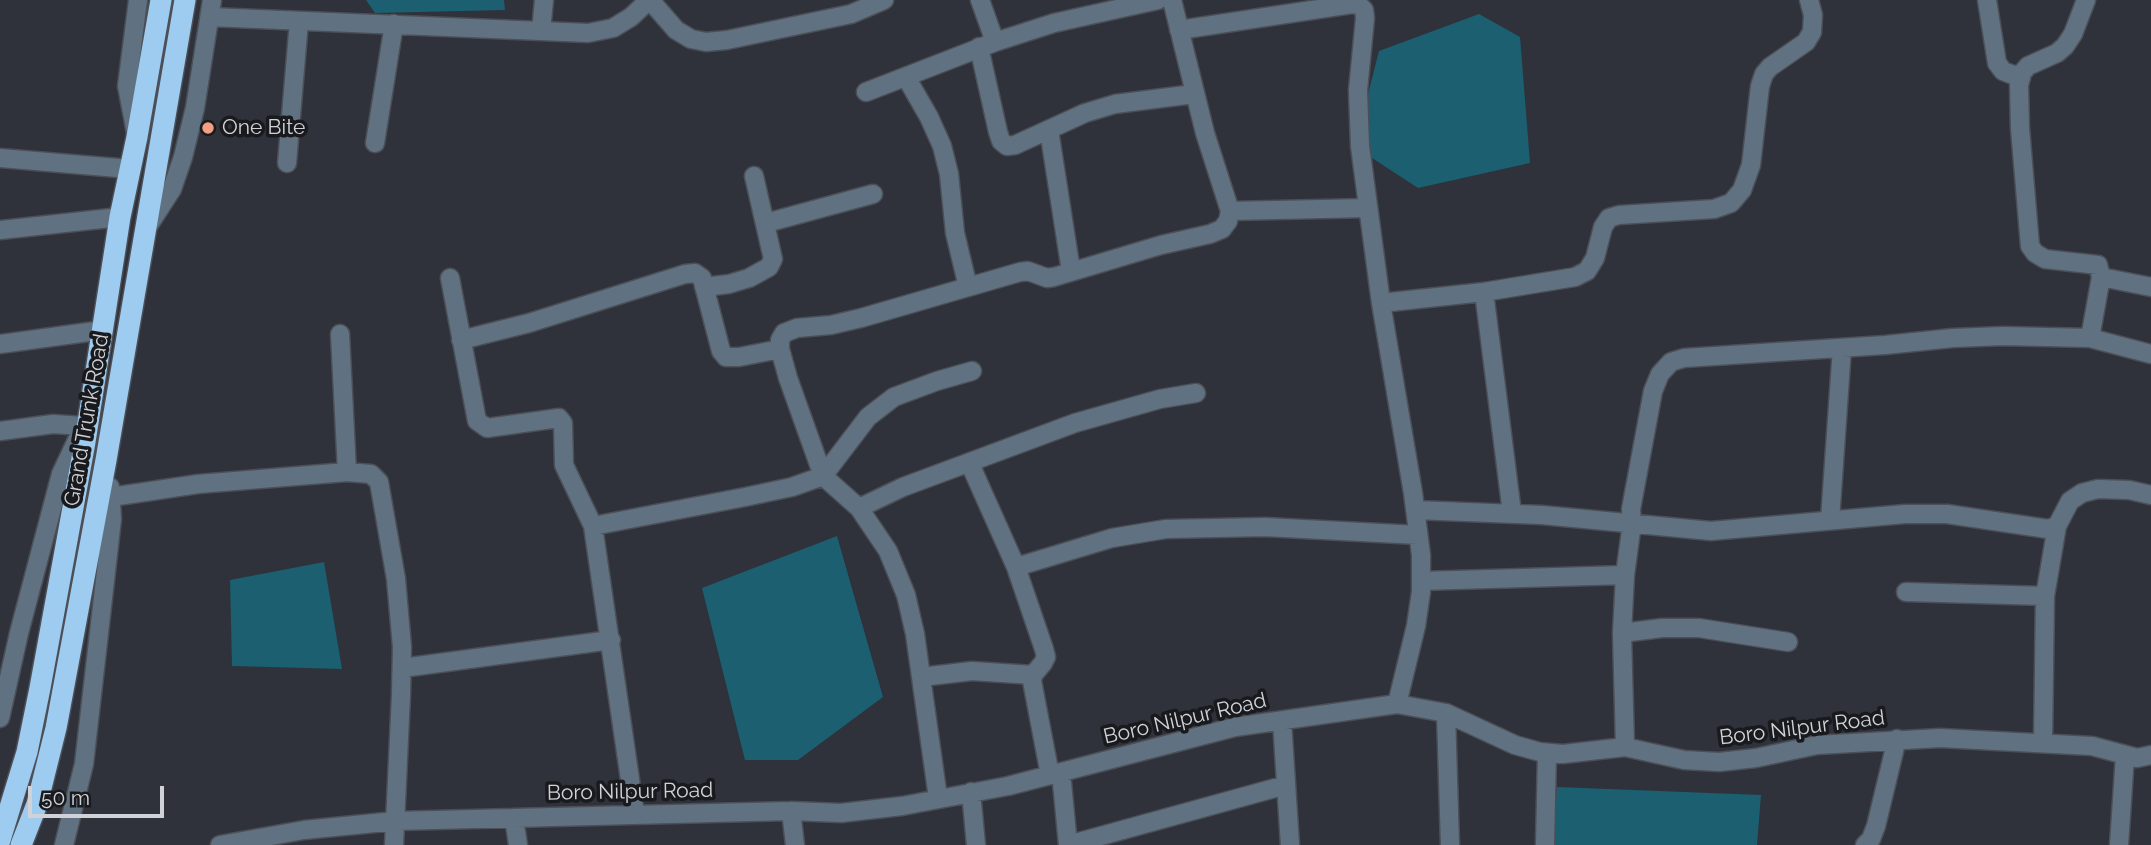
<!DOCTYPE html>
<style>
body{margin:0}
#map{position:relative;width:2151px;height:845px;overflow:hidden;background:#2f323a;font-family:Raleway,sans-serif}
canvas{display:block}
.scale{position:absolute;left:28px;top:786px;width:136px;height:32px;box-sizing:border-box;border:4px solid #d0d2d7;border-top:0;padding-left:9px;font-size:21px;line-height:24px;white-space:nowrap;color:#d0d2d7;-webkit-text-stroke:5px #181a1d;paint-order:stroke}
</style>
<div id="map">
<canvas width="2151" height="845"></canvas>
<div class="scale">50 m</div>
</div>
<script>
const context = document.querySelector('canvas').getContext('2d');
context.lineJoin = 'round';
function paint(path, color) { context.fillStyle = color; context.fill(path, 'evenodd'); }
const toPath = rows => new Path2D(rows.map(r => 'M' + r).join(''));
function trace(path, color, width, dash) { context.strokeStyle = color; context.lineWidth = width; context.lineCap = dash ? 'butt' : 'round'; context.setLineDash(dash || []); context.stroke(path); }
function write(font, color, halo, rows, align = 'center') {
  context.font = font + ' Raleway,sans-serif'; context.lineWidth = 7; context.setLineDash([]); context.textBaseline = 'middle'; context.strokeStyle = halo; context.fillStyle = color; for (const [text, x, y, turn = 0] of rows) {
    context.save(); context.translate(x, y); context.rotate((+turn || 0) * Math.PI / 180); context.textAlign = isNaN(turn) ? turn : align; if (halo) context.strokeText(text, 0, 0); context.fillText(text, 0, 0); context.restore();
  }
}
paint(toPath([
 [366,0,504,0,505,10,375,13],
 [1479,14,1520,37,1530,163,1418,188,1369,156,1368,94,1379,51],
 [837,536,883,697,798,760,745,760,702,588],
 [324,562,342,669,232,666,230,580],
 [1557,787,1761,795,1757,845,1552,845]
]), '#1b5f70');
const minor = toPath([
 [650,0,676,30,691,39,706,42,727,40,851,14,884,0],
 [980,0,995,42],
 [1172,0,1205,133,1230,211],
 [1987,0,1997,63,2003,71,2021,78],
 [2086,0,2073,34,2065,46,2057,53,2028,66,2022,73,2019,85,2020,128,2030,246,2035,253,2045,259,2098,265,2101,277],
 [210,17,588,33,613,28,631,17,649,0],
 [1179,30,1352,4,1359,5,1364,10,1365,18,1358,90,1360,146,1381,303,1413,493,1421,555,1421,592,1416,626,1397,704],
 [541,31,544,0],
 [979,47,998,132,1001,141,1007,146,1015,145,1085,113,1115,104,1194,94],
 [906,77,929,117,942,146,949,174,955,233,968,287],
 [866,92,995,42,1054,23,1158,0],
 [1049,130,1071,271],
 [136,133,127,86,138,0],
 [375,143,394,24],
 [0,158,130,169],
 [287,163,299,21],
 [766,223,873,194],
 [148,226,172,189,183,157,195,108,212,0],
 [0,230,120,217],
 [450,278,477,421,487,428,559,418,563,423,564,465,593,526],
 [704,287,729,284,749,278,769,267,773,259,754,176],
 [1484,292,1512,513],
 [1381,303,1484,292,1575,277,1587,271,1595,258,1603,227,1609,218,1619,215,1714,209,1731,203,1742,190,1751,165,1760,86,1764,74,1770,67,1806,42,1812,32,1813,15,1809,0],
 [340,334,347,472],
 [2090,338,2151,354],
 [461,340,529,323,685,274,695,273,702,278,721,351,726,357,739,357,780,349],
 [0,344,103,330],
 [0,431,53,424,83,426],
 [970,464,1016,567,1044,649,1046,657,1043,663,1033,675,1032,681,1050,775],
 [111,497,198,484,347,472,371,474,379,482,396,579,402,647,401,695,394,845],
 [859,508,903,487,1075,423,1160,399,1196,393],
 [1415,510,1542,515,1711,531,1905,514,1947,514,2048,529,2057,526,2070,501,2082,493,2098,489,2129,490,2151,495],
 [1830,520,1842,348],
 [1016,567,1112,538,1166,529,1265,527,1418,535],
 [1421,581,1625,575],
 [1906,592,2045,596],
 [1622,633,1662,628,1699,628,1788,642],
 [402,668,611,640],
 [921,677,972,671,1033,675],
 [1446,713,1450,845],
 [0,718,19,633,61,474,85,423],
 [1282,721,1290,845],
 [2043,743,2045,596,2057,526],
 [1625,747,1622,633,1625,575,1632,523,1631,509,1653,391,1660,374,1671,362,1684,358,1885,345,1953,338,2003,336,2090,338,2101,277,2151,287],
 [1061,772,1068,845],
 [971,792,976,845],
 [938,798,915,634,906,595,888,551,859,508,823,476,788,378,780,349,780,340,784,333,797,328,831,325,861,318,1020,272,1028,271,1047,278,1054,277,1161,245,1210,234,1222,229,1228,221,1230,211,1368,208],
 [791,811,795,845],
 [635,814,593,526,745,497,792,487,823,476,868,417,894,397,937,381,972,371],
 [514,818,518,845],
 [64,845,84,764,112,519,110,487],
 [220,845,304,830,395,821,791,811,841,813,902,806,1008,786,1235,727,1397,704,1446,713,1515,745,1540,752,1563,754,1625,747,1684,760,1719,762,1756,758,1817,745,1940,738,2092,746,2137,758,2151,755],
 [1068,845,1286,785],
 [1545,845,1547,753],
 [1865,845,1871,839,1876,826,1897,739],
 [2119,845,2125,755]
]);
const highway = toPath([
 [0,840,27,752,40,688,85,442,120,217,137,137,161,0],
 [21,845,37,804,56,728,106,460,185,0]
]);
trace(minor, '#4c4f56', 21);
trace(highway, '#4c4f56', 24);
trace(minor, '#607282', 18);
trace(highway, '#9ecbf0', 21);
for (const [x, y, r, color] of [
 [208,128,7,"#f39f82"]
]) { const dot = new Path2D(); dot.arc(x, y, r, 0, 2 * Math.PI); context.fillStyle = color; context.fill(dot); trace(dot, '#181a1d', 2.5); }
write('21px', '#d0d2d7', '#181a1d', [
 ["One Bite",222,128]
], 'left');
write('21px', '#d0d2d7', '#181a1d', [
 ["Grand Trunk Road",87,420,-80],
 ["Boro Nilpur Road",1185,719,-13],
 ["Boro Nilpur Road",1802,728,-7],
 ["Boro Nilpur Road",630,792,-1]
]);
</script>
